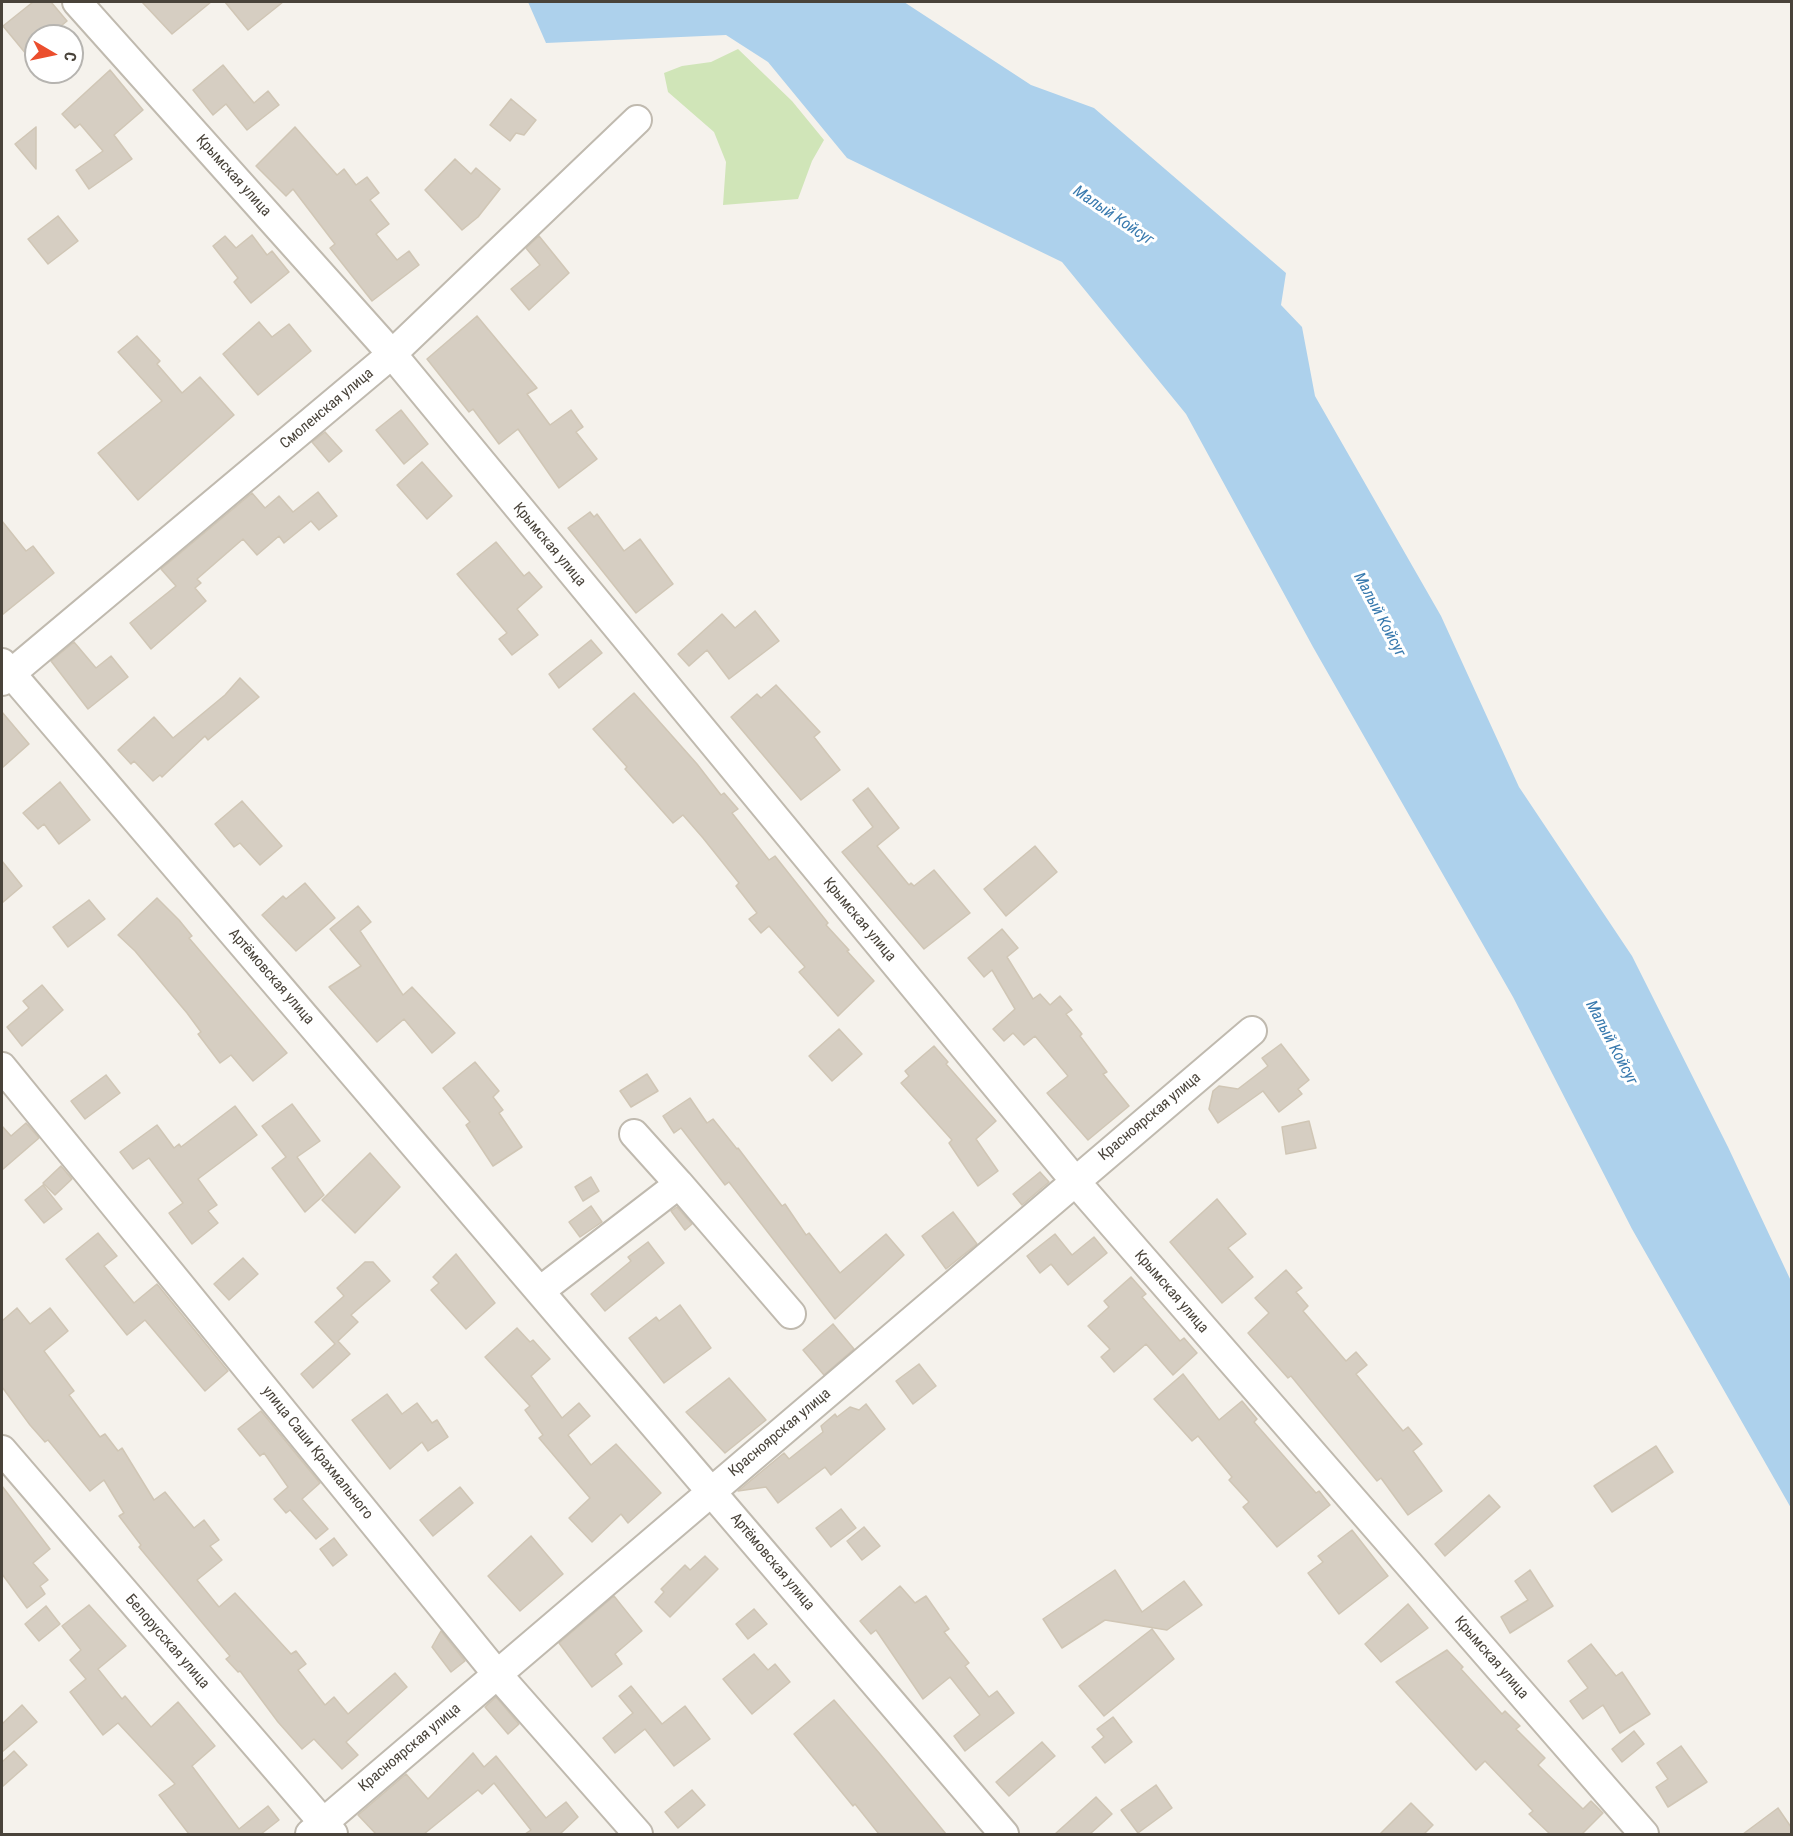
<!DOCTYPE html>
<meta charset="utf-8">
<style>
body{margin:0}
#map{position:relative;width:1793px;height:1836px;overflow:hidden;background:#f5f2ec;font-family:"Roboto Condensed",sans-serif}
canvas{display:block}
.frame{position:absolute;inset:0;border:3px solid #49433a;pointer-events:none}
.north{position:absolute;left:24px;top:24px;width:60px;height:60px;box-sizing:border-box;background:#fff;border:2px solid #b6b4b0;border-radius:50%;rotate:99deg;font-size:16px;font-weight:700;line-height:24px;text-align:center;color:#49433a}
.north::after{content:'';display:block;margin:auto;width:21px;height:27px;background:#eb4e2d;clip-path:polygon(50% 0,100% 100%,50% 72%,0 100%)}
</style>
<div id="map">
<canvas width="1793" height="1836"></canvas>
<div class="frame"></div>
<div class="north">С</div>
</div>
<script>
const context = document.querySelector('canvas').getContext('2d');
context.lineJoin = 'round';
function paint(path, color) { context.fillStyle = color; context.fill(path, 'evenodd'); }
const toPath = rows => new Path2D(rows.map(r => 'M' + r).join(''));
function trace(path, color, width, dash) { context.strokeStyle = color; context.lineWidth = width; context.lineCap = dash ? 'butt' : 'round'; context.setLineDash(dash || []); context.stroke(path); }
function write(font, color, halo, rows, align = 'center') {
  context.font = font + ' "Roboto Condensed",sans-serif'; context.lineWidth = 6; context.setLineDash([]); context.textBaseline = 'middle'; context.strokeStyle = halo; context.fillStyle = color; for (const [text, x, y, turn = 0] of rows) {
    context.save(); context.translate(x, y); context.rotate((+turn || 0) * Math.PI / 180); context.textAlign = isNaN(turn) ? turn : align; if (halo) context.strokeText(text, 0, 0); context.fillText(text, 0, 0); context.restore();
  }
}
paint(toPath([
 [738,49,792,101,824,140,812,161,798,199,723,205,726,162,714,132,668,92,664,73,682,66,711,62]
]), '#d0e5b8');
paint(toPath([
 [528,2,904,2,1031,85,1094,108,1286,273,1281,305,1302,327,1315,396,1441,616,1519,787,1632,956,1728,1147,1791,1281,1791,1508,1632,1229,1513,997,1313,647,1186,414,1062,262,847,158,768,62,726,35,546,43]
]), '#add1ec');
const building = toPath([
 [33,2,51,2,67,21,49,36,36,36,36,66,3,26,33,2],
 [142,2,211,2,172,34,142,2],
 [225,2,283,2,248,30,225,2],
 [223,65,254,103,268,91,279,105,247,130,226,104,213,115,193,90,223,65],
 [110,70,143,110,114,135,132,159,89,189,76,170,103,151,80,124,75,128,62,114,110,70],
 [511,99,536,120,524,135,516,133,510,141,490,125,511,99],
 [36,127,36,169,15,144,36,127],
 [295,127,337,175,344,169,356,185,367,177,379,193,370,200,389,224,376,234,397,260,409,251,419,265,372,301,330,248,335,244,293,189,286,196,256,166,295,127],
 [455,159,471,174,476,168,500,189,478,217,462,230,425,190,455,159],
 [58,216,78,241,48,264,28,239,58,216],
 [252,235,267,255,272,251,289,272,251,303,234,282,238,278,213,246,225,236,236,248,252,235],
 [539,236,569,273,529,310,511,289,540,265,526,248,539,236],
 [477,316,537,388,527,394,550,425,571,410,583,427,576,432,597,459,559,488,518,429,499,444,473,409,469,412,427,359,477,316],
 [259,322,272,337,289,324,311,351,258,395,223,354,259,322],
 [137,336,160,361,157,364,182,393,200,377,234,415,138,500,98,453,162,401,118,352,137,336],
 [401,410,428,444,404,464,376,430,401,410],
 [325,432,342,451,329,462,312,442,325,432],
 [422,462,452,496,427,519,397,485,422,462],
 [318,492,337,516,319,530,311,521,284,543,279,536,257,555,243,539,197,579,201,583,195,588,206,601,151,649,130,623,176,586,161,569,252,493,265,508,279,496,293,512,318,492],
 [590,512,594,517,597,514,624,551,640,539,673,584,636,613,568,528,590,512],
 [2,521,26,551,33,546,54,573,2,615,2,521],
 [496,542,524,576,529,572,542,587,517,609,538,635,512,655,499,639,507,633,457,574,496,542],
 [755,611,779,641,729,679,707,650,689,666,678,654,722,614,735,628,755,611],
 [591,640,602,653,559,688,549,674,591,640],
 [74,642,96,668,111,656,128,677,88,709,51,661,74,642],
 [240,678,259,697,208,740,205,736,162,777,160,775,153,781,134,761,131,764,118,750,154,717,173,738,225,695,240,678],
 [776,685,820,732,814,737,840,770,801,800,731,717,757,694,761,698,776,685],
 [634,693,697,764,721,795,724,793,738,809,732,813,769,860,775,856,828,923,826,925,849,950,847,951,874,981,838,1016,799,972,805,967,769,926,761,933,749,919,757,913,736,886,739,883,703,838,683,815,673,823,625,769,627,767,593,729,634,693],
 [2,712,29,744,2,768,2,712],
 [60,782,90,820,59,844,44,824,38,829,23,813,60,782],
 [868,788,899,828,877,846,909,885,911,883,914,886,934,870,970,913,924,949,842,852,873,827,853,800,868,788],
 [242,801,282,846,260,865,240,843,234,847,215,824,242,801],
 [1035,846,1057,872,1006,916,984,889,1035,846],
 [2,861,22,886,2,903,2,861],
 [305,883,335,918,296,951,262,915,283,896,286,899,305,883],
 [157,898,179,920,192,936,189,938,287,1053,253,1081,231,1055,220,1063,198,1034,201,1032,187,1013,135,951,118,935,157,898],
 [89,900,105,919,68,947,53,927,89,900],
 [358,906,371,922,360,931,403,995,412,987,455,1033,432,1053,404,1019,377,1042,329,987,361,966,330,929,358,906],
 [1002,929,1018,948,1007,957,1033,999,1040,994,1050,1005,1060,996,1072,1010,1066,1014,1082,1034,1080,1036,1107,1072,1103,1074,1129,1106,1088,1140,1047,1093,1068,1076,1035,1036,1024,1045,1013,1033,1004,1041,993,1029,1015,1009,992,970,984,977,968,958,1002,929],
 [42,985,63,1010,22,1046,7,1027,29,1008,23,1001,42,985],
 [839,1029,862,1054,832,1081,809,1056,839,1029],
 [1281,1044,1309,1080,1298,1089,1302,1094,1279,1112,1263,1091,1218,1123,1209,1109,1213,1091,1219,1086,1238,1089,1268,1066,1262,1058,1281,1044],
 [934,1046,948,1062,946,1064,996,1121,976,1139,998,1171,978,1186,949,1143,952,1140,901,1083,909,1076,905,1071,934,1046],
 [475,1062,499,1091,493,1097,503,1110,499,1113,522,1147,493,1166,466,1125,470,1122,443,1088,475,1062],
 [647,1074,658,1091,631,1107,620,1091,647,1074],
 [106,1075,120,1093,85,1119,71,1101,106,1075],
 [690,1098,707,1123,713,1119,737,1149,738,1148,782,1206,785,1204,806,1235,809,1233,840,1273,886,1234,904,1255,835,1319,729,1182,725,1185,681,1128,674,1133,663,1116,690,1098],
 [292,1104,320,1141,297,1157,324,1195,305,1212,272,1168,286,1157,262,1126,292,1104],
 [235,1106,257,1135,198,1179,217,1205,208,1211,218,1223,192,1244,169,1213,183,1203,149,1158,133,1169,120,1152,157,1125,174,1148,179,1144,181,1147,235,1106],
 [1309,1121,1316,1148,1286,1154,1282,1127,1309,1121],
 [26,1123,39,1138,2,1170,2,1126,11,1136,26,1123],
 [370,1153,400,1187,355,1233,322,1200,370,1153],
 [61,1166,72,1179,55,1195,43,1183,61,1166],
 [1040,1172,1049,1182,1022,1205,1013,1194,1040,1172],
 [591,1177,599,1191,583,1201,575,1187,591,1177],
 [43,1185,62,1209,44,1223,25,1200,43,1185],
 [1217,1199,1246,1234,1228,1248,1253,1277,1222,1303,1170,1242,1217,1199],
 [591,1206,602,1222,580,1237,569,1222,591,1206],
 [677,1207,692,1224,685,1230,671,1211,677,1207],
 [953,1212,977,1244,946,1269,922,1236,953,1212],
 [98,1233,117,1256,104,1266,134,1303,157,1284,228,1371,205,1391,145,1320,127,1335,66,1259,98,1233],
 [1055,1234,1072,1255,1094,1237,1107,1253,1068,1285,1051,1264,1040,1273,1027,1256,1055,1234],
 [648,1242,664,1263,605,1311,591,1294,631,1261,628,1257,648,1242],
 [456,1254,495,1303,466,1329,431,1290,439,1283,433,1277,456,1254],
 [243,1258,258,1274,229,1300,214,1284,243,1258],
 [365,1262,373,1262,390,1281,351,1315,358,1322,338,1341,350,1354,313,1388,301,1374,335,1344,315,1322,344,1296,337,1288,365,1262],
 [1286,1270,1302,1288,1296,1292,1308,1306,1303,1311,1346,1361,1356,1352,1367,1365,1356,1374,1403,1431,1408,1427,1422,1444,1413,1451,1442,1491,1408,1515,1381,1478,1377,1481,1291,1376,1288,1378,1248,1333,1269,1313,1255,1298,1286,1270],
 [1131,1277,1146,1294,1142,1297,1180,1341,1184,1338,1197,1353,1173,1375,1146,1344,1114,1372,1101,1357,1110,1349,1088,1326,1109,1307,1104,1301,1131,1277],
 [680,1305,711,1348,664,1383,629,1338,656,1317,659,1321,680,1305],
 [17,1308,30,1324,50,1308,68,1331,44,1351,74,1391,69,1395,100,1437,105,1434,118,1451,122,1448,154,1500,165,1492,194,1528,204,1520,219,1540,210,1546,222,1560,197,1580,219,1607,235,1593,291,1654,296,1651,306,1664,298,1670,325,1705,334,1697,348,1714,395,1673,407,1687,346,1742,358,1755,342,1769,314,1739,302,1749,278,1722,240,1671,238,1672,226,1659,230,1656,139,1547,141,1545,119,1516,124,1513,104,1480,90,1491,48,1440,45,1442,30,1425,2,1387,2,1321,17,1308],
 [833,1324,854,1349,824,1375,803,1350,833,1324],
 [517,1328,530,1342,533,1340,550,1359,531,1376,562,1418,579,1403,590,1416,568,1435,591,1465,616,1444,661,1493,628,1523,621,1514,592,1542,569,1518,590,1498,539,1438,543,1435,525,1410,530,1406,485,1357,517,1328],
 [919,1364,936,1386,913,1404,896,1381,919,1364],
 [1183,1374,1219,1420,1242,1401,1257,1419,1254,1422,1316,1493,1319,1491,1330,1505,1277,1547,1243,1507,1249,1502,1229,1480,1232,1477,1198,1436,1192,1441,1154,1399,1183,1374],
 [729,1378,766,1420,725,1453,686,1412,729,1378],
 [387,1394,402,1414,417,1403,432,1423,437,1420,448,1437,428,1451,422,1442,390,1469,352,1420,387,1394],
 [866,1404,885,1429,831,1475,825,1467,778,1503,766,1487,738,1491,784,1453,789,1459,823,1432,821,1426,835,1414,837,1417,850,1407,859,1410,866,1404],
 [261,1411,320,1483,302,1499,328,1529,316,1539,290,1510,286,1513,274,1499,288,1487,264,1453,260,1456,238,1429,261,1411],
 [1656,1446,1673,1472,1612,1512,1594,1486,1656,1446],
 [2,1486,50,1549,33,1563,48,1580,40,1586,45,1594,27,1608,2,1574,2,1486],
 [460,1487,473,1503,433,1536,420,1520,460,1487],
 [1489,1495,1500,1507,1445,1556,1435,1544,1489,1495],
 [841,1509,856,1528,831,1547,816,1528,841,1509],
 [864,1527,880,1546,862,1560,847,1541,864,1527],
 [1352,1530,1388,1576,1339,1614,1308,1573,1323,1562,1318,1556,1352,1530],
 [531,1536,563,1574,520,1611,488,1576,531,1536],
 [334,1538,347,1555,333,1566,320,1549,334,1538],
 [705,1556,718,1569,670,1617,655,1602,664,1592,661,1589,685,1565,690,1570,705,1556],
 [1115,1570,1142,1612,1184,1581,1202,1605,1167,1630,1105,1620,1062,1648,1043,1619,1115,1570],
 [1530,1570,1553,1606,1510,1633,1501,1617,1528,1600,1515,1581,1530,1570],
 [900,1586,915,1603,926,1596,949,1629,944,1632,969,1663,965,1666,989,1697,997,1691,1014,1713,965,1751,954,1736,980,1715,950,1677,923,1699,876,1630,871,1634,860,1621,900,1586],
 [614,1596,642,1631,615,1654,622,1664,592,1687,559,1643,614,1596],
 [1408,1604,1428,1628,1381,1662,1365,1644,1408,1604],
 [89,1605,126,1646,98,1669,122,1699,125,1696,151,1727,178,1702,215,1746,192,1766,239,1829,268,1806,279,1820,261,1834,189,1834,159,1795,175,1784,118,1723,103,1735,70,1692,86,1679,70,1660,81,1650,62,1626,89,1605],
 [46,1606,60,1624,39,1641,25,1624,46,1606],
 [754,1609,767,1624,748,1639,736,1624,754,1609],
 [1152,1629,1174,1659,1104,1716,1079,1686,1152,1629],
 [441,1631,465,1661,451,1672,432,1647,441,1631],
 [1591,1644,1616,1676,1622,1672,1650,1714,1620,1733,1603,1705,1583,1719,1570,1701,1588,1688,1568,1661,1591,1644],
 [1447,1650,1463,1667,1461,1669,1502,1714,1505,1711,1520,1726,1516,1729,1545,1758,1538,1765,1583,1809,1591,1801,1603,1813,1582,1834,1550,1834,1529,1814,1533,1811,1485,1761,1476,1770,1396,1682,1447,1650],
 [754,1654,768,1670,775,1664,790,1682,752,1714,723,1679,754,1654],
 [631,1686,662,1724,685,1706,710,1739,674,1766,645,1729,615,1753,603,1738,633,1713,619,1696,631,1686],
 [496,1697,519,1724,508,1734,485,1707,496,1697],
 [834,1700,880,1754,946,1834,879,1834,855,1804,853,1806,794,1734,834,1700],
 [22,1705,37,1722,2,1752,2,1724,22,1705],
 [1113,1717,1132,1742,1105,1763,1092,1747,1104,1737,1097,1729,1113,1717],
 [1634,1731,1644,1744,1622,1762,1612,1749,1634,1731],
 [1042,1742,1055,1756,1009,1796,996,1782,1042,1742],
 [1681,1746,1707,1782,1668,1807,1656,1787,1668,1779,1657,1763,1681,1746],
 [14,1751,27,1765,2,1787,2,1762,14,1751],
 [473,1753,484,1767,496,1756,546,1818,566,1802,578,1817,560,1834,525,1834,531,1830,494,1783,482,1794,478,1790,424,1834,376,1834,358,1815,406,1774,428,1799,473,1753],
 [1156,1785,1172,1808,1138,1833,1121,1810,1156,1785],
 [692,1790,705,1805,678,1828,665,1812,692,1790],
 [1096,1797,1112,1814,1090,1834,1055,1834,1096,1797],
 [1411,1803,1433,1825,1424,1834,1380,1834,1411,1803],
 [1778,1808,1791,1827,1791,1834,1743,1834,1778,1808]
]);
paint(building, '#d6cec2');
trace(building, '#d0c6b5', 1.5);
const minor = toPath([
 [77,2,392,354,1075,1181,1644,1834],
 [2,663,1004,1834],
 [2,681,392,354,637,120],
 [2,1067,497,1674,638,1834],
 [679,1184,791,1314],
 [540,1291,679,1184,634,1134],
 [2,1450,333,1834],
 [310,1834,1252,1031]
]);
trace(minor, '#c0baaf', 32);
trace(minor, '#fff', 28);
write('15px', '#49433a', '#fff', [
 ["Крымская улица",233,176,48],
 ["Смоленская улица",327,409,-40],
 ["Крымская улица",549,545,50],
 ["Крымская улица",859,920,50],
 ["Артёмовская улица",271,977,49],
 ["Красноярская улица",1150,1117,-40],
 ["Крымская улица",1171,1292,49],
 ["Красноярская улица",780,1433,-40],
 ["улица Саши Крахмального",317,1453,51],
 ["Артёмовская улица",772,1562,50],
 ["Белорусская улица",167,1642,49],
 ["Крымская улица",1491,1658,49],
 ["Красноярская улица",410,1748,-40]
]);
write('italic 16px', '#397aae', '#fff', [
 ["Малый Койсуг",1113,216,34],
 ["Малый Койсуг",1379,615,62],
 ["Малый Койсуг",1611,1043,62]
]);
</script>
